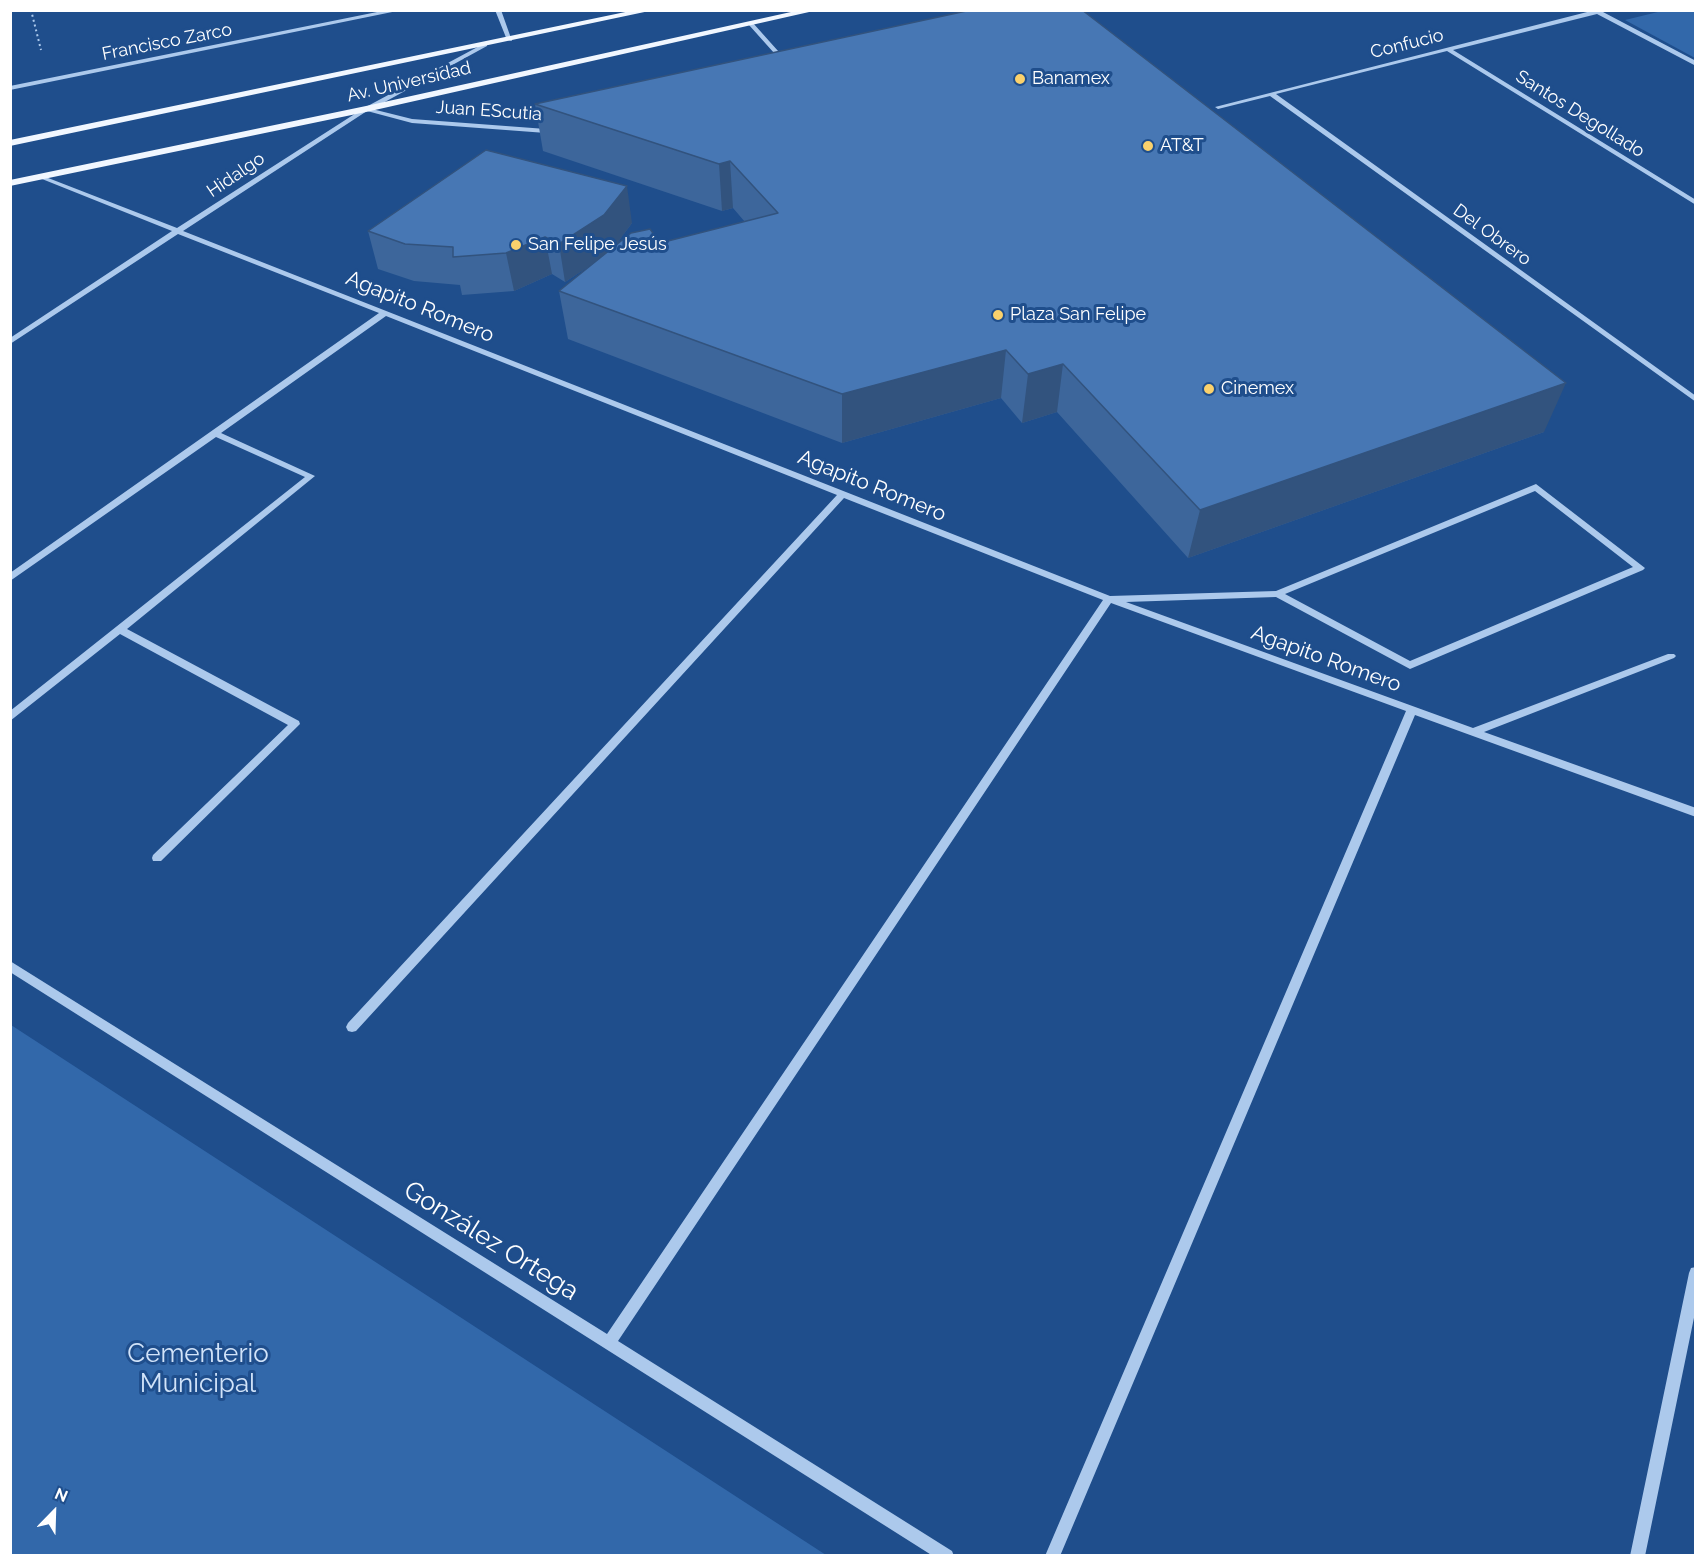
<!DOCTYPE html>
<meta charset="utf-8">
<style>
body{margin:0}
#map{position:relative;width:1706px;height:1566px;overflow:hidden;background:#1f4e8c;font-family:Raleway,sans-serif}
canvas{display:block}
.frame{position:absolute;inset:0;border:12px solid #fff;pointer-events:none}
.north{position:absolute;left:24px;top:1482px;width:60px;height:60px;-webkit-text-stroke:4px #1f4e8c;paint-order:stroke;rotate:23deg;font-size:16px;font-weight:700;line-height:24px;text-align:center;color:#fff}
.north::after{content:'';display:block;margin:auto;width:21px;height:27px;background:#fff;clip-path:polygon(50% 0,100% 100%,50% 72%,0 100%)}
</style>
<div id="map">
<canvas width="1706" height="1566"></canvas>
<div class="frame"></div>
<div class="north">N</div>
</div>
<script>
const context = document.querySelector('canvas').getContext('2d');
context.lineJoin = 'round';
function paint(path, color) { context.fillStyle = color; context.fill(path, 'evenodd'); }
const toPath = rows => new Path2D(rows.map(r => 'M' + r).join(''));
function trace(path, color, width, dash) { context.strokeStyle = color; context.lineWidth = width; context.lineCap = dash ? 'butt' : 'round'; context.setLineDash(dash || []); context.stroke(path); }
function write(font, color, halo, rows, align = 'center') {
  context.font = font + ' Raleway,sans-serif'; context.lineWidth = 6; context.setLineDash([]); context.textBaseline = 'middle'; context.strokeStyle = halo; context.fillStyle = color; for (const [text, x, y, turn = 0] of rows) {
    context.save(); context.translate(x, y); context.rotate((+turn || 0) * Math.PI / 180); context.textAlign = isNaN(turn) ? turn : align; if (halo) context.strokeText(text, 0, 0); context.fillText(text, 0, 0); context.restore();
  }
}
paint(toPath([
 [1662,11,1695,11,1695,58,1625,20],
 [11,1025,826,1555,11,1555]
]), '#3268aa');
trace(toPath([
 [31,10,41,50]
]), '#acc9ec', 2, [2, 3]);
paint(toPath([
 [387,10,402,10,10,90,10,86,387,10],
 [495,10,501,10,512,41,507,40,495,10],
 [1595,10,1607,10,1603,12,1696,61,1696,66,1597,14,1453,50,1696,200,1696,205,1447,51,1276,94,1696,396,1696,402,1270,96,1218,109,1215,107,1595,10],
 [749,23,753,23,787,61,787,63,783,63,749,25,749,23],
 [485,43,487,44,487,46,372,109,412,119,546,129,553,128,555,129,555,131,546,133,412,123,367,111,183,231,1110,596,1276,591,1536,484,1645,568,1643,570,1410,669,1276,597,1126,602,1473,728,1668,654,1674,654,1676,656,1674,658,1484,732,1696,808,1696,817,1415,715,1060,1556,1045,1556,1406,711,1111,603,618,1341,952,1551,954,1556,933,1556,10,972,10,961,607,1334,1103,600,844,498,356,1031,352,1032,348,1031,346,1027,348,1023,837,495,386,316,221,433,315,476,127,629,299,721,300,724,161,861,153,861,152,858,153,855,288,725,120,634,10,721,10,711,305,477,216,437,10,581,10,573,379,313,178,234,10,344,10,338,172,231,37,177,43,176,177,228,364,108,485,43],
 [1535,491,1633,567,1410,661,1285,594,1535,491],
 [1696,1267,1696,1308,1645,1556,1630,1556,1689,1273,1691,1268,1696,1267]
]), '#acc9ec');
paint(toPath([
 [635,10,654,10,10,146,10,140,635,10],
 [800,10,818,10,366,112,10,186,10,180,366,106,800,10]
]), '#f1f7ff');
paint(toPath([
 [971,10,1544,432,1188,558,1057,412,1022,423,1001,398,842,443,568,339,559,291,594,263,565,282,552,274,514,291,462,295,460,285,414,281,378,269,368,231,632,223,614,247,660,243,745,222,733,208,722,211,543,151,535,104]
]), '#3d669b');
paint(toPath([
 [730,161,733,208,722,211,719,164],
 [627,186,632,223,610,253,565,282,559,244],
 [545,237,552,274,514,291,506,253],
 [1006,350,1001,398,842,443,842,394],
 [1063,364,1057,412,1022,423,1028,374],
 [1566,383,1544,432,1188,558,1200,510]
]), '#32537e');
const building = toPath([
 [971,10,1082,10,1566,383,1200,510,1063,364,1028,374,1006,350,842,394,559,291,631,233,650,229,660,243,778,213,730,161,719,164,535,104,971,10],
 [486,150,627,186,604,215,559,244,545,237,506,253,453,257,453,247,405,244,368,231,486,150]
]);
paint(building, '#4777b4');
trace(building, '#32537e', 1.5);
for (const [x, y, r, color] of [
 [1020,79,6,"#fad16c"],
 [1148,146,6,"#fad16c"],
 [516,245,6,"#fad16c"],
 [998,315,6,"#fad16c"],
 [1209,389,6,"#fad16c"]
]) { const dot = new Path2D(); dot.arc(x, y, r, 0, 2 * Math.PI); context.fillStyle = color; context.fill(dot); trace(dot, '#1f4e8c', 2); }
write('18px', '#fff', '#1f4e8c', [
 ["Francisco Zarco",167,42,-11],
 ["Confucio",1407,44,-14],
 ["Av. Universidad",409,82,-13],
 ["Juan EScutia",489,111,4],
 ["Santos Degollado",1580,114,32],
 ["Hidalgo",236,175,-34],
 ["Del Obrero",1492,235,36]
]);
write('18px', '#fff', '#1f4e8c', [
 ["Banamex",1032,79],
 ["AT&T",1160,146],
 ["San Felipe Jesús",528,245],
 ["Plaza San Felipe",1010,315],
 ["Cinemex",1221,389]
], 'left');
write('21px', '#fff', '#1f4e8c', [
 ["Agapito Romero",420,307,22],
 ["Agapito Romero",872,486,22],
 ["Agapito Romero",1326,659,20]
]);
write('26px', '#fff', '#1f4e8c', [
 ["González Ortega",491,1241,32]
]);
write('26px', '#d1e3f9', '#1f4e8c', [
 ["Cementerio",198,1354],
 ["Municipal",198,1384]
]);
</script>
